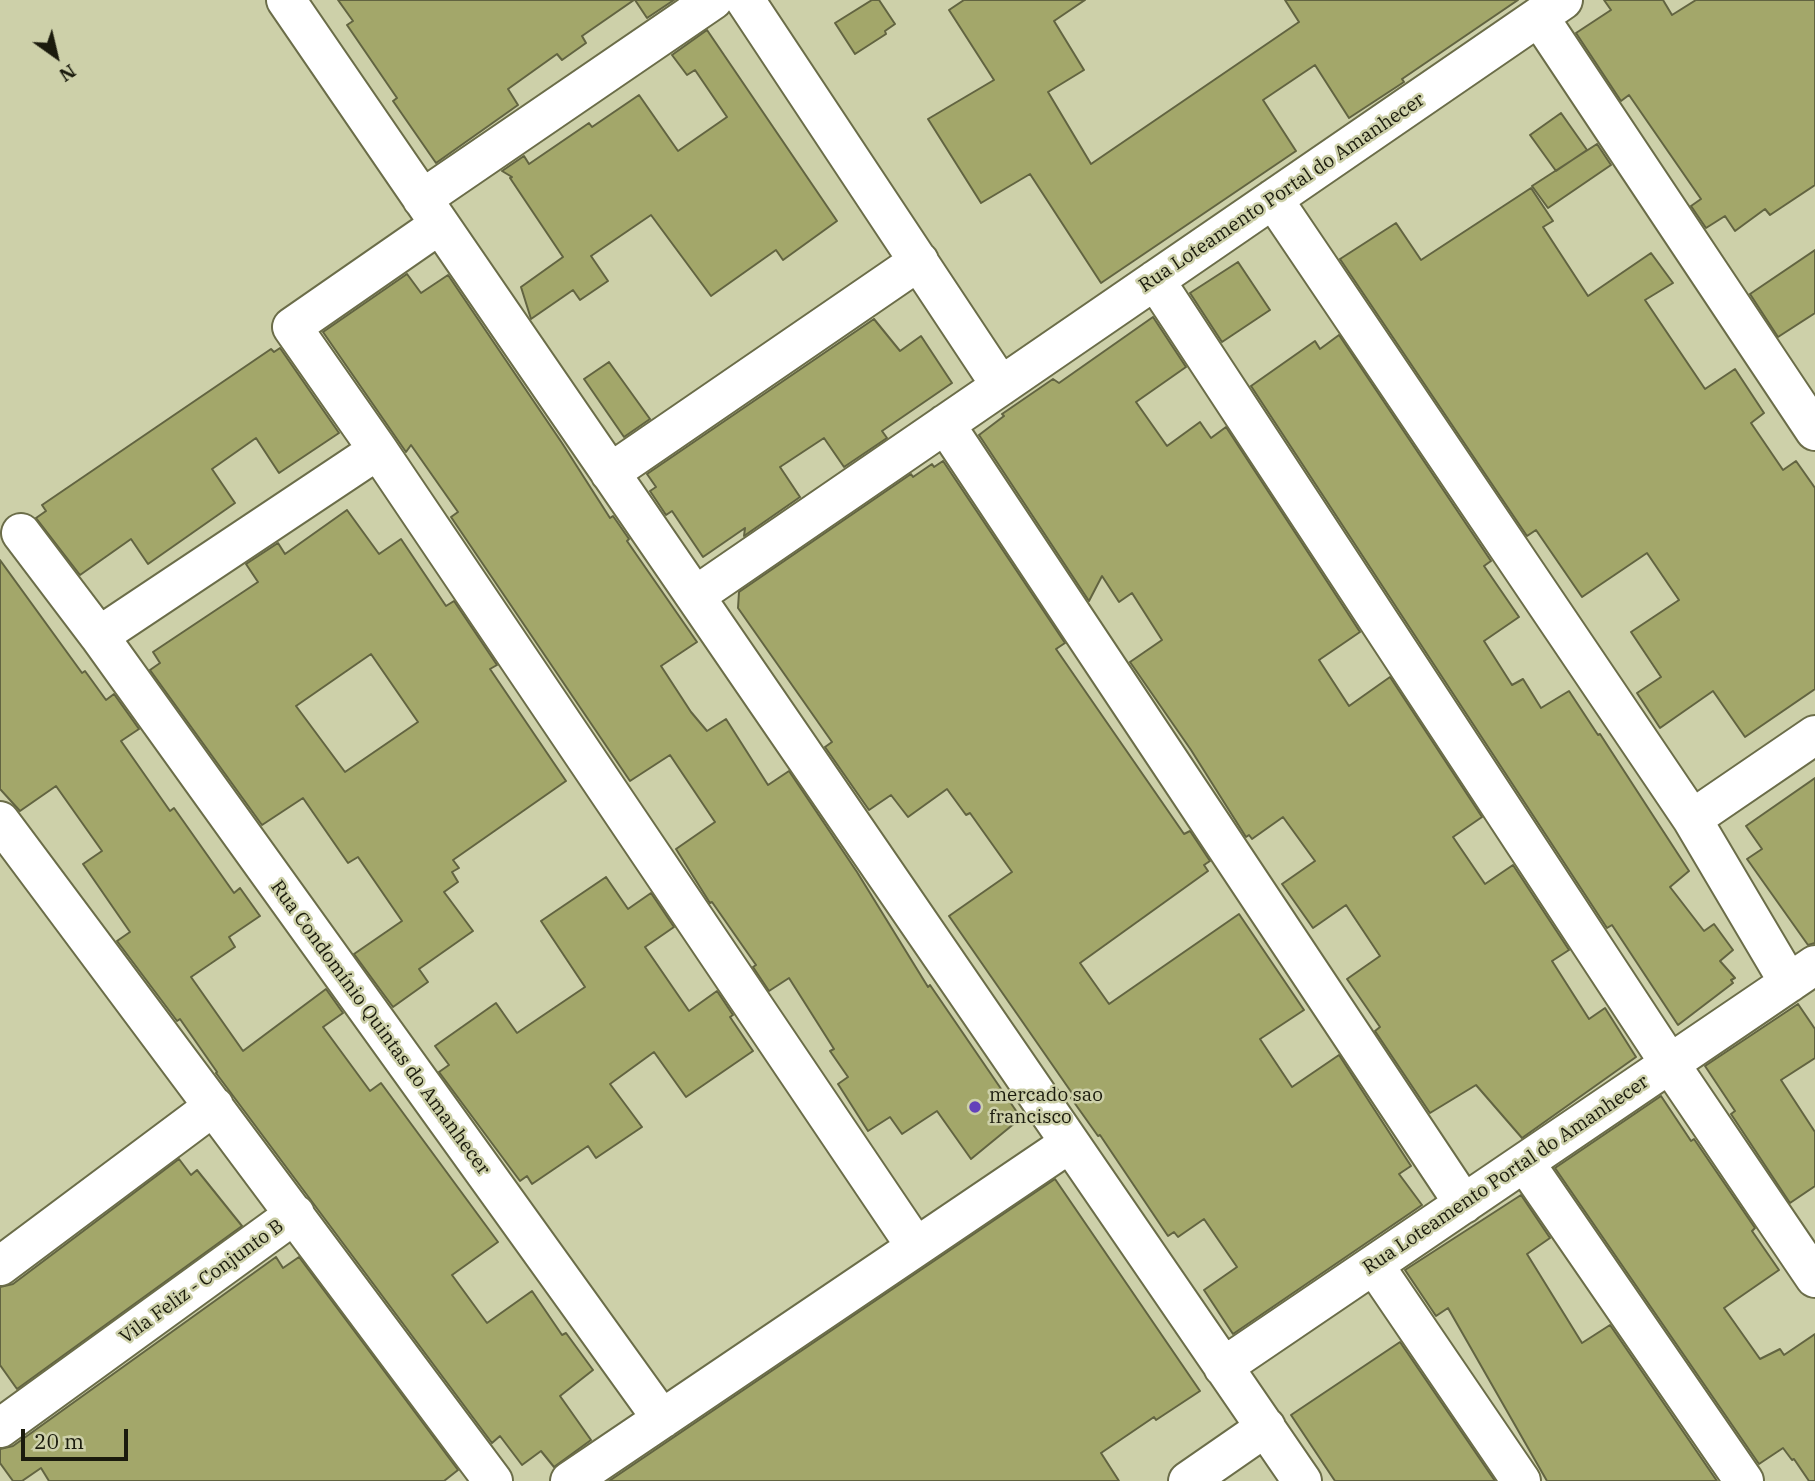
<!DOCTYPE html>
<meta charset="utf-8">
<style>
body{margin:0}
#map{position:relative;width:1815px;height:1481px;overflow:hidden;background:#cdd0a9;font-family:"IBM Plex Serif",serif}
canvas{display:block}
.north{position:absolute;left:21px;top:21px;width:70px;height:70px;-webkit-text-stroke:5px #cdd0a9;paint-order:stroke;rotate:146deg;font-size:19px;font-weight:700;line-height:28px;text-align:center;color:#1b1b0d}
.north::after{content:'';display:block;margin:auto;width:24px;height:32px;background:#1b1b0d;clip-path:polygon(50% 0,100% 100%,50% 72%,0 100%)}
.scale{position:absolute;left:21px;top:1429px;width:107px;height:32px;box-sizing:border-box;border:4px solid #1b1b0d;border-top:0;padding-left:9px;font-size:21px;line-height:24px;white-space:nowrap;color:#1b1b0d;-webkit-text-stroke:5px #cdd0a9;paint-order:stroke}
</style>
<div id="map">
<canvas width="1815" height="1481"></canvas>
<div class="north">N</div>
<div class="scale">20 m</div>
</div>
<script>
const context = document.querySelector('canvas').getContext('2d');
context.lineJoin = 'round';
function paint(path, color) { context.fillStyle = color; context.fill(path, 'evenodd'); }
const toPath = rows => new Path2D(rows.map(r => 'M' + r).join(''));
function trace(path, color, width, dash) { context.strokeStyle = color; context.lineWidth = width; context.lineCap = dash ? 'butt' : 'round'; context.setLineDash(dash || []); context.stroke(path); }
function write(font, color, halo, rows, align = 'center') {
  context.font = font + ' "IBM Plex Serif",serif'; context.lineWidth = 5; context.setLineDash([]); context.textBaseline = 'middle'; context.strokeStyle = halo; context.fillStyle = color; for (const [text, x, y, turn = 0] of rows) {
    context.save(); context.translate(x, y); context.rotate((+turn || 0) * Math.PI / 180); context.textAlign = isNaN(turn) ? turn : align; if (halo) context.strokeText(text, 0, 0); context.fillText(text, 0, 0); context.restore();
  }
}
const building = toPath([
 [338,0,634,0,582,36,586,43,562,60,557,54,508,89,518,105,436,163,393,101,397,98,347,25,353,21,338,0],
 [635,0,674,0,647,18,635,0],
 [872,0,879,0,895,24,885,31,886,34,855,54,835,23,872,0],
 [964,0,1085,0,1054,21,1084,70,1048,92,1091,164,1299,22,1285,0,1518,0,1402,79,1404,82,1349,118,1315,65,1263,100,1296,151,1101,283,1030,174,981,203,928,119,994,80,949,10,964,0],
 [1604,0,1663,0,1672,15,1696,0,1815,0,1815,185,1770,215,1765,209,1735,231,1725,216,1706,228,1691,206,1701,199,1629,95,1621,101,1576,33,1611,10,1604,0],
 [707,30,837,221,783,260,776,250,711,296,651,215,591,256,608,281,580,300,573,290,531,319,521,287,563,257,510,178,512,177,502,171,524,156,529,164,589,123,592,127,639,95,678,151,727,117,695,70,687,75,672,55,707,30],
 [1561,113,1587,150,1556,171,1530,135,1561,113],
 [1597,144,1611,165,1548,208,1532,186,1597,144],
 [1531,188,1553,221,1543,227,1588,296,1651,253,1673,283,1645,300,1705,389,1735,369,1764,413,1751,423,1783,470,1796,461,1815,488,1815,689,1745,737,1713,691,1660,728,1637,693,1661,677,1631,632,1679,600,1647,553,1582,597,1536,530,1527,536,1340,259,1396,223,1421,260,1531,188],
 [1815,250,1815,313,1778,337,1750,294,1815,250],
 [1238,262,1270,310,1222,342,1190,293,1238,262],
 [407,274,421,293,448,275,562,443,610,518,613,516,629,539,627,541,697,642,661,666,691,712,707,731,726,719,768,785,789,771,857,872,928,987,930,985,1021,1118,971,1159,937,1111,902,1134,890,1117,868,1131,838,1084,848,1077,830,1051,834,1049,789,978,769,991,753,967,756,965,712,902,710,903,676,849,715,822,670,755,630,781,451,517,458,512,411,445,406,452,323,332,407,274],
 [1153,317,1186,367,1136,402,1167,446,1200,422,1211,438,1226,427,1360,632,1319,660,1349,706,1390,677,1482,817,1453,837,1485,884,1513,865,1569,950,1552,961,1589,1019,1605,1008,1636,1057,1522,1138,1476,1085,1430,1113,1375,1031,1380,1027,1347,979,1380,956,1346,905,1313,928,1282,884,1315,861,1283,817,1252,839,1249,835,1246,837,1191,750,1130,662,1162,640,1132,593,1119,602,1102,576,1089,601,979,435,1004,416,1002,414,1053,379,1059,383,1153,317],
 [874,319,900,351,921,336,952,383,882,431,887,438,844,467,824,438,780,467,800,497,744,536,745,528,703,557,672,511,666,515,650,491,656,487,647,474,874,319],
 [1339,335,1491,561,1484,566,1519,617,1484,641,1512,685,1523,679,1541,708,1569,691,1598,735,1600,734,1689,871,1670,887,1704,931,1714,924,1733,950,1720,961,1735,978,1731,980,1733,983,1678,1025,1612,925,1607,928,1251,386,1315,341,1320,349,1339,335],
 [280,348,339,433,279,473,256,438,212,469,235,503,148,564,131,539,80,575,36,518,46,511,42,505,271,349,274,352,280,348],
 [609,362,650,419,624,437,584,379,609,362],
 [943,461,1065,643,1056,649,1184,834,1190,831,1210,861,1204,865,1208,871,1080,963,1109,1004,1239,914,1304,1010,1260,1039,1292,1087,1339,1055,1411,1166,1399,1174,1422,1205,1233,1334,1204,1290,1237,1267,1204,1219,1178,1237,1174,1232,1168,1236,1100,1135,1098,1136,1071,1098,1074,1096,949,916,1012,872,970,813,966,815,947,789,908,817,891,795,869,810,825,747,832,742,738,608,739,592,911,474,913,477,932,464,934,467,943,461],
 [347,510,379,554,401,539,446,606,454,601,497,665,490,669,566,781,453,860,459,868,452,872,458,882,444,892,473,931,419,969,428,982,393,1007,354,954,402,921,358,857,348,863,303,798,262,825,150,670,160,663,153,652,258,582,246,564,278,543,285,554,347,510],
 [371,654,418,722,345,772,296,706,371,654],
 [0,560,82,673,85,671,106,700,114,694,139,729,121,741,170,811,174,808,234,893,240,888,260,916,229,937,235,947,191,977,243,1051,326,989,343,1013,323,1027,370,1091,381,1083,498,1242,452,1275,487,1323,532,1291,562,1335,566,1333,593,1370,560,1396,591,1440,554,1467,541,1451,522,1465,500,1436,492,1443,216,1073,217,1072,180,1019,177,1021,117,941,130,932,83,864,102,851,56,786,20,811,0,789,0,560],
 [1815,778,1815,943,1808,945,1747,859,1762,849,1746,826,1815,778],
 [606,877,628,909,651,893,674,927,645,947,689,1011,717,991,733,1015,730,1017,753,1051,686,1097,654,1052,610,1084,642,1127,596,1158,588,1146,532,1184,527,1176,520,1181,439,1072,449,1065,435,1046,496,1003,517,1033,585,987,541,921,606,877],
 [1798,1004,1815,1029,1815,1058,1781,1080,1815,1132,1815,1186,1790,1203,1731,1114,1735,1111,1705,1066,1798,1004],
 [1661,1096,1691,1141,1694,1139,1755,1228,1752,1231,1779,1270,1724,1308,1760,1359,1780,1349,1784,1355,1815,1334,1815,1481,1809,1481,1794,1459,1792,1460,1783,1448,1759,1464,1555,1168,1661,1096],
 [179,1159,191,1175,197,1170,242,1226,17,1389,0,1365,0,1287,13,1284,179,1159],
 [1055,1179,1200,1391,1156,1420,1154,1417,1101,1453,1119,1481,609,1481,1055,1179],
 [1521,1195,1550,1238,1527,1254,1582,1343,1610,1325,1717,1481,1547,1481,1448,1308,1436,1316,1405,1270,1521,1195],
 [276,1257,283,1268,299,1257,458,1470,444,1481,49,1481,41,1468,22,1481,13,1481,0,1463,0,1449,13,1446,276,1257],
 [1400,1342,1495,1481,1335,1481,1291,1415,1400,1342]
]);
paint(building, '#a3a76a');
trace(building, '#626441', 2);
const minor = toPath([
 [286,0,1302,1481],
 [745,0,1001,386],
 [1539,17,1815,431],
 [422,199,713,0],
 [1273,199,1692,819,1789,983],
 [439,225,292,327,378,450,916,1247],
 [1155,280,1670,1064,1815,1278],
 [945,424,1464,1204],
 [610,473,919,261],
 [21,533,99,636,662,1419],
 [695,596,1563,0],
 [99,636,378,450],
 [1692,819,1815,735],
 [0,821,493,1481],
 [1525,1163,1744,1481],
 [1374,1265,1521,1481],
 [0,1266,214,1106],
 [1223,1367,1815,965],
 [0,1428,295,1214],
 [570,1481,1070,1143],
 [1188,1481,1266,1427]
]);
trace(minor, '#6b6d49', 42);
trace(minor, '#fff', 38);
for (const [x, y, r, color] of [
 [975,1107,7,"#6341ba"]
]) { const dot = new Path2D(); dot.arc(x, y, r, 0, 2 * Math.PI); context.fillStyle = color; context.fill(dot); trace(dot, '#cdd0a9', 2.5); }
write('19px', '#1b1b0d', '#cdd0a9', [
 ["Rua Loteamento Portal do Amanhecer",1282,193,-34],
 ["Rua Condomínio Quintas do Amanhecer",380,1028,54],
 ["Rua Loteamento Portal do Amanhecer",1506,1175,-34],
 ["Vila Feliz - Conjunto B",202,1282,-36]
]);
write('19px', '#1b1b0d', '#cdd0a9', [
 ["mercado sao",989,1096],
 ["francisco",989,1118]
], 'left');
</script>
